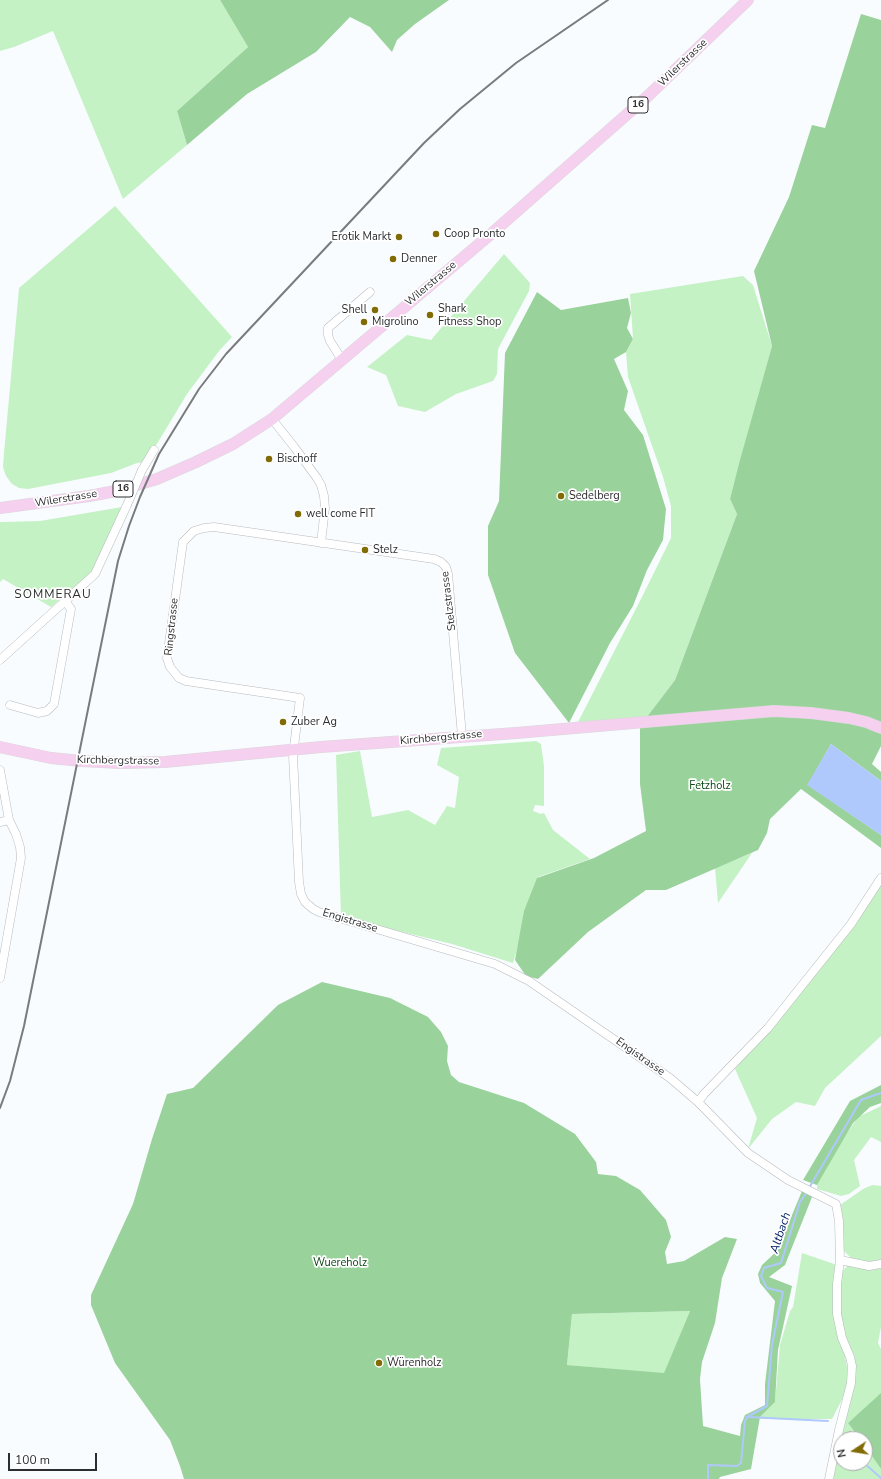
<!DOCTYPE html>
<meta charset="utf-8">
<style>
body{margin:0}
#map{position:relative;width:881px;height:1479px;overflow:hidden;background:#f9fcff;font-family:"Nunito Sans",sans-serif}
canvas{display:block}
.north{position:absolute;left:833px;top:1431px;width:40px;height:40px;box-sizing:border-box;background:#fff;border:1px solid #ababac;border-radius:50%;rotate:258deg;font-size:11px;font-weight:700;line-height:16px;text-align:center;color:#2c2d2f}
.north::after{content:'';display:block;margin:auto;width:14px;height:18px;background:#806b05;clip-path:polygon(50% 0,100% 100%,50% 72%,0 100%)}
.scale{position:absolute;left:8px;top:1453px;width:89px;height:18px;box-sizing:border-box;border:2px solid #2c2d2f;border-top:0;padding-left:5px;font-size:12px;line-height:14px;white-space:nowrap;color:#2c2d2f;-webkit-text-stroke:3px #fff;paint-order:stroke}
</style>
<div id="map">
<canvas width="881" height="1479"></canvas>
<div class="north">N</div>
<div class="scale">100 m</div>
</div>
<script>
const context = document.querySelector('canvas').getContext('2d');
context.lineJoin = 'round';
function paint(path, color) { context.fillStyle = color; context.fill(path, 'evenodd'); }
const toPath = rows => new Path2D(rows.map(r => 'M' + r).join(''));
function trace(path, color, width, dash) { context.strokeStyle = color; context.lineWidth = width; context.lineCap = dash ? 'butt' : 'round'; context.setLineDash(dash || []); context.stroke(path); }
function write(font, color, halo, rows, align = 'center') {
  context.font = font + ' "Nunito Sans",sans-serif'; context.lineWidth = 3.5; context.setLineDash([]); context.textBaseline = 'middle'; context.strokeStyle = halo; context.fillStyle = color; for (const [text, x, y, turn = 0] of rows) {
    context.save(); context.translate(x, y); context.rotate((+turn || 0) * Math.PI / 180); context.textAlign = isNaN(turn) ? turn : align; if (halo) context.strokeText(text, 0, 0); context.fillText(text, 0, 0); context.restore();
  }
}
paint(toPath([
 [0,0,220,0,248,47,177,111,187,145,123,199,53,31,14,47,0,51],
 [115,206,232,337,219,351,187,394,146,462,137,463,111,473,28,489,19,488,12,484,6,476,3,467,4,453,19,288],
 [504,254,530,283,529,291,498,349,497,374,493,381,456,394,425,412,398,406,386,375,367,367,407,335,431,340],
 [743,276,753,285,772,346,730,499,737,514,675,680,640,726,575,728,644,593,671,538,671,506,663,477,628,377,626,352,633,339,630,294],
 [122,507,91,573,51,607,3,579,0,582,0,522,40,521],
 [536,741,541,744,544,766,544,806,535,805,533,811,541,814,544,813,553,830,590,859,538,877,513,963,452,944,341,917,336,755,360,751,372,817,408,810,435,825,447,806,455,808,459,777,437,765,441,748],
 [752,853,718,903,715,868],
 [881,882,881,1036,825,1088,815,1106,796,1102,772,1119,748,1149,757,1118,735,1069,809,982],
 [881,1106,881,1142,871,1137,854,1160,860,1186,849,1194,841,1196,817,1189,817,1184,841,1142,858,1117],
 [872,1185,881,1186,881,1260,870,1263,853,1260,844,1251,840,1205,863,1189],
 [802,1253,840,1266,838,1331,845,1356,850,1384,832,1419,760,1419,760,1417,775,1402,780,1345,790,1311,793,1307],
 [847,1266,871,1267,881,1266,881,1327,878,1343,881,1349,881,1394,848,1423,860,1439,841,1439,841,1463,865,1463,865,1446,881,1469,881,1479,833,1479,838,1449,855,1377,855,1357,844,1337,839,1308,841,1273],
 [690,1311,664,1374,567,1365,572,1314]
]), '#c4f2c4');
paint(toPath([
 [220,0,449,0,415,24,397,40,392,52,370,27,350,17,316,52,247,94,187,145,177,111,248,47],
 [861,14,881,20,881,746,872,764,881,772,881,781,831,744,808,785,881,835,881,848,801,789,770,819,767,833,758,850,666,890,646,890,588,932,538,979,526,976,515,960,524,911,537,878,594,858,646,831,640,784,640,726,675,680,737,514,730,499,740,460,772,346,754,271,789,197,812,125,825,128],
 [537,292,561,310,628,298,631,313,627,328,633,339,626,352,614,359,628,391,624,410,643,435,666,509,663,540,647,570,633,606,610,643,569,723,515,653,488,575,488,526,499,501,505,353],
 [322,982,390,998,428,1017,441,1032,448,1046,447,1061,451,1075,459,1082,524,1103,575,1134,596,1162,598,1174,616,1176,640,1190,666,1220,671,1237,665,1252,667,1264,684,1261,725,1237,737,1239,722,1278,715,1323,702,1362,700,1379,703,1426,740,1436,741,1425,745,1415,765,1405,765,1384,775,1301,760,1283,758,1274,762,1265,777,1251,802,1191,812,1197,785,1265,769,1277,792,1286,778,1350,775,1402,760,1417,751,1469,720,1477,719,1479,184,1479,180,1466,170,1440,115,1363,91,1305,91,1295,133,1204,152,1139,167,1094,193,1088,278,1005],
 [690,1311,664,1373,567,1365,572,1314],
 [881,1085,881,1103,870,1107,853,1123,817,1185,803,1180,850,1101],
 [881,1393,881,1469,865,1446,865,1439,860,1439,848,1423]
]), '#9ad29b');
paint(toPath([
 [831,744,881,781,881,835,807,785]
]), '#afc9fc');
trace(toPath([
 [809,1188,861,1100,881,1093],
 [747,1417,767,1406,772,1345,783,1292,767,1288,761,1276,764,1268,781,1263,800,1202,807,1192],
 [748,1417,828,1421],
 [864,1463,881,1478],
 [708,1479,708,1465,737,1466,741,1463,745,1421,747,1417]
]), '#afc9fc', 2);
const minor = toPath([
 [342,360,330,341,328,335,328,328,370,292],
 [272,419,295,448,317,478,321,485,324,496,325,508,321,543],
 [142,470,154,450],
 [0,660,95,574,127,505],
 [10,705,38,713,47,711,54,704,71,609,65,601],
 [462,736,448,574,446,567,441,562,434,559,214,527,204,528,194,531,183,542,167,658,170,667,179,678,186,681,300,698,293,755,299,882,301,894,305,902,313,909,319,912,495,964,529,981,670,1078,698,1102,748,1153,788,1180,836,1204,839,1221,840,1260,837,1284,837,1314,842,1338,850,1357,852,1366,851,1383,839,1430,829,1479],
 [0,770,9,820,16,834,20,847,21,858,0,978],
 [0,822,9,820],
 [698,1102,704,1094,768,1028,851,924,881,878],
 [840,1260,869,1266,881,1264]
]);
const major = toPath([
 [0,508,89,496,116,491,157,479,196,462,233,444,272,419,491,234,649,95,748,0],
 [0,747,51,758,81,761,120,763,165,762,321,747,516,733,774,711,811,713,849,718,866,722,881,728]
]);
trace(minor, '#b7babe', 9);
trace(major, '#d9d9da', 12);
trace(minor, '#fff', 8);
trace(major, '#f5d0ef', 11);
trace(toPath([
 [0,1108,10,1081,24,1026,118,561,129,526,140,497,159,454,199,389,226,354,424,143,460,109,516,63,608,0]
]), '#797b7d', 2);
const minorBridge = toPath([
 [127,505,142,470]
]);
trace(minorBridge, '#b7babe', 9, []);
trace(minorBridge, '#fff', 8);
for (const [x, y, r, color] of [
 [436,234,4,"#806b05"],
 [399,237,4,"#806b05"],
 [393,259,4,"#806b05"],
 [375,310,4,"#806b05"],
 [430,315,4,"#806b05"],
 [364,322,4,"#806b05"],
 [269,459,4,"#806b05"],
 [561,496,4,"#806b05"],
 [298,514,4,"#806b05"],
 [365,550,4,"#806b05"],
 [283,722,4,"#806b05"],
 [379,1363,4,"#806b05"]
]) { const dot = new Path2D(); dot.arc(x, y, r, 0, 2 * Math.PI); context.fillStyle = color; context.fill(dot); trace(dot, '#fff', 1.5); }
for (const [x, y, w] of [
 [638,105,20],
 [123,489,20]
]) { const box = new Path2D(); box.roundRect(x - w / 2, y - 8, w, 16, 3); context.fillStyle = '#fff'; context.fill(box); trace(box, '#2c2d2f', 1); }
write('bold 10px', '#2c2d2f', null, [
 ["16",638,105],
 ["16",123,489]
]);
write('11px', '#2c2d2f', '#fff', [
 ["Wilerstrasse",683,63,-44],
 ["Wilerstrasse",431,284,-40],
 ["Wilerstrasse",66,499,-9],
 ["Stelzstrasse",449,601,-97],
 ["Ringstrasse",172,627,-84],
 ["Kirchbergstrasse",441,738,-5],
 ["Kirchbergstrasse",118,761,1],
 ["Engistrasse",350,921,17],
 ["Engistrasse",640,1057,35]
]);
write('11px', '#2c2d2f', '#fff', [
 ["Coop Pronto",444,234],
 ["Erotik Markt",391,237,"right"],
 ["Denner",401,259],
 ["Shark",438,309],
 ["Fitness Shop",438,322],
 ["Shell",367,310,"right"],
 ["Migrolino",372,322],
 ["Bischoff",277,459],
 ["Sedelberg",569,496],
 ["well come FIT",306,514],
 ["Stelz",373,550],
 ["Zuber Ag",291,722],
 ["Würenholz",387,1363]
], 'left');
write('11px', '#0a4713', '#fff', [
 ["Fetzholz",710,786],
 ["Wuereholz",340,1263]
]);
context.letterSpacing = '1px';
write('12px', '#2c2d2f', '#fff', [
 ["SOMMERAU",53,595]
]);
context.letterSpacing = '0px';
write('italic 12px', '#062268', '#fff', [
 ["Altbach",781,1233,-72]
]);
</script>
